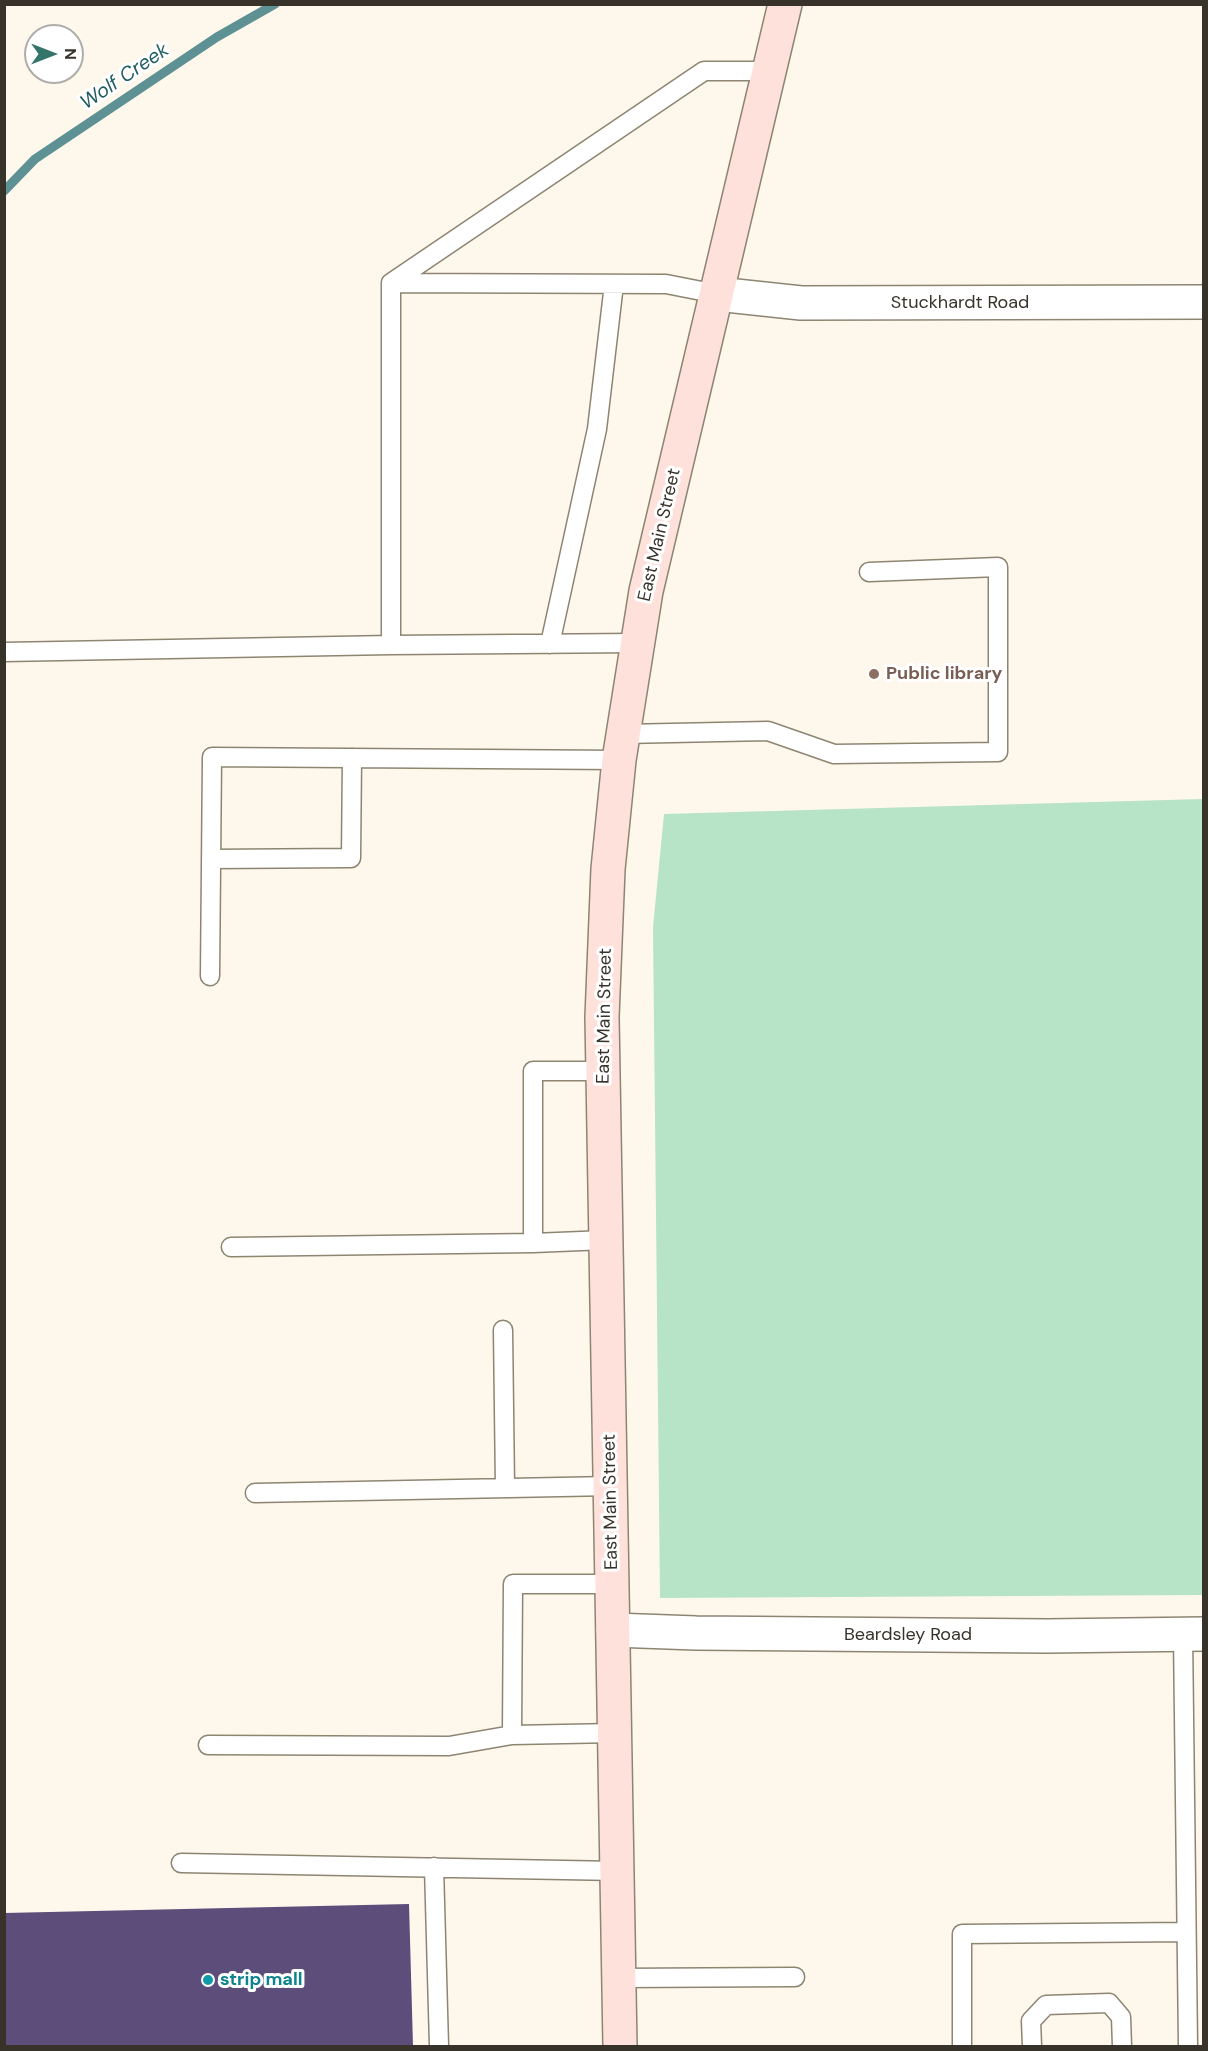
<!DOCTYPE html>
<style>
body{margin:0}
#map{position:relative;width:1208px;height:2051px;overflow:hidden;background:#fef8ec;font-family:"DM Sans",sans-serif}
canvas{display:block}
.frame{position:absolute;inset:0;border:6px solid #37332b;pointer-events:none}
.north{position:absolute;left:24px;top:24px;width:60px;height:60px;box-sizing:border-box;background:#fff;border:2px solid #afadaa;border-radius:50%;rotate:90deg;font-size:16px;font-weight:700;line-height:24px;text-align:center;color:#37332b}
.north::after{content:'';display:block;margin:auto;width:21px;height:27px;background:#337669;clip-path:polygon(50% 0,100% 100%,50% 72%,0 100%)}
</style>
<div id="map">
<canvas width="1208" height="2051"></canvas>
<div class="frame"></div>
<div class="north">N</div>
</div>
<script>
const context = document.querySelector('canvas').getContext('2d');
context.lineJoin = 'round';
function paint(path, color) { context.fillStyle = color; context.fill(path, 'evenodd'); }
const toPath = rows => new Path2D(rows.map(r => 'M' + r).join(''));
function trace(path, color, width, dash) { context.strokeStyle = color; context.lineWidth = width; context.lineCap = dash ? 'butt' : 'round'; context.setLineDash(dash || []); context.stroke(path); }
function write(font, color, halo, rows, align = 'center') {
  context.font = font + ' "DM Sans",sans-serif'; context.lineWidth = 6; context.setLineDash([]); context.textBaseline = 'middle'; context.strokeStyle = halo; context.fillStyle = color; for (const [text, x, y, turn = 0] of rows) {
    context.save(); context.translate(x, y); context.rotate((+turn || 0) * Math.PI / 180); context.textAlign = isNaN(turn) ? turn : align; if (halo) context.strokeText(text, 0, 0); context.fillText(text, 0, 0); context.restore();
  }
}
paint(toPath([
 [1203,799,1203,1595,660,1598,653,927,664,814]
]), '#b7e3c7');
paint(toPath([
 [408,1906,411,2046,4,2046,4,1914]
]), '#0003');
trace(toPath([
 [4,191,35,159,217,37,275,4]
]), '#5e9194', 9);
paint(toPath([
 [409,1904,413,2046,4,2046,4,1913]
]), '#5d4d7b');
const service = toPath([
 [391,283,666,284,717,294],
 [637,643,391,645,391,283,704,71,769,71],
 [550,644,597,429,614,284],
 [4,652,391,645],
 [623,734,768,731,834,754,998,752,998,567,869,572],
 [211,859,351,858,352,758],
 [210,976,212,757,619,760],
 [604,1071,533,1071,533,1243,606,1240],
 [231,1247,533,1243],
 [503,1330,505,1488],
 [255,1493,611,1486],
 [612,1584,513,1584,512,1735,615,1733],
 [1183,1634,1188,2046],
 [208,1745,449,1746,512,1735],
 [181,1863,618,1871],
 [434,1867,439,2046],
 [619,1978,795,1977],
 [962,2046,962,1934,1186,1932],
 [1032,2046,1031,2021,1046,2005,1109,2003,1121,2017,1122,2046]
]);
const minor = toPath([
 [717,294,801,303,1204,302],
 [613,1630,696,1633,1047,1636,1204,1634]
]);
const secondary = toPath([
 [620,2046,602,1017,608,869,619,760,646,591,785,4]
]);
trace(service, '#8d8572', 21);
trace(minor, '#8d8572', 36);
trace(secondary, '#8d8572', 36);
trace(service, '#fff', 18);
trace(minor, '#fff', 33);
trace(secondary, '#ffe1dc', 33);
for (const [x, y, r, color] of [
 [874,674,6,"#8d6e63"],
 [208,1980,6,"#0f9aa8"]
]) { const dot = new Path2D(); dot.arc(x, y, r, 0, 2 * Math.PI); context.fillStyle = color; context.fill(dot); trace(dot, '#fff', 2); }
write('18px', '#37332b', '#fff', [
 ["Stuckhardt Road",960,303],
 ["East Main Street",660,535,-77],
 ["East Main Street",605,1016,-89],
 ["East Main Street",611,1502,-91],
 ["Beardsley Road",908,1635]
]);
write('bold 18px', '#785e54', '#fff', [
 ["Public library",886,674]
], 'left');
write('bold 18px', '#0d838f', '#fff', [
 ["strip mall",220,1980]
], 'left');
write('italic 20px', '#205e64', '#fff', [
 ["Wolf Creek",125,77,-34]
]);
</script>
